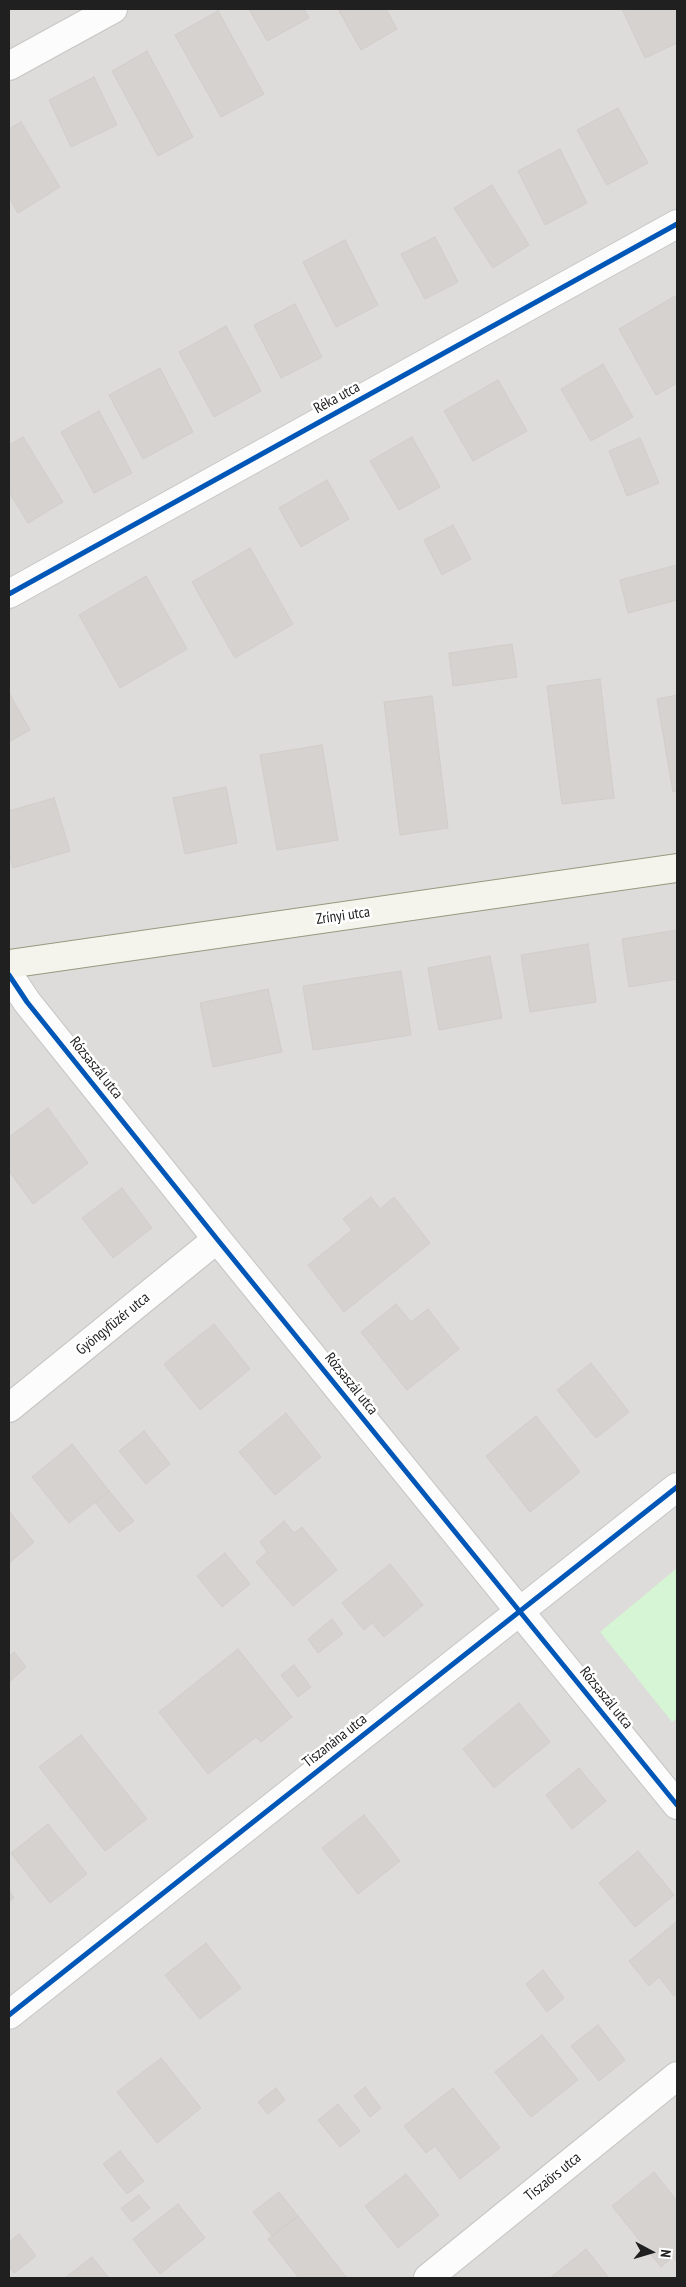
<!DOCTYPE html>
<meta charset="utf-8">
<style>
body{margin:0}
#map{position:relative;width:686px;height:2287px;overflow:hidden;background:#eeece9;font-family:"PT Sans Narrow",sans-serif}
canvas{display:block}
.frame{position:absolute;inset:0;border:10px solid #202020;pointer-events:none}
.north{position:absolute;left:626px;top:2227px;width:50px;height:50px;-webkit-text-stroke:4px #fff;paint-order:stroke;rotate:96deg;font-size:14px;font-weight:700;line-height:20px;text-align:center;color:#202020}
.north::after{content:'';display:block;margin:auto;width:18px;height:22px;background:#202020;clip-path:polygon(50% 0,100% 100%,50% 72%,0 100%)}
</style>
<div id="map">
<canvas width="686" height="2287"></canvas>
<div class="frame"></div>
<div class="north">N</div>
</div>
<script>
const context = document.querySelector('canvas').getContext('2d');
context.lineJoin = 'round';
function paint(path, color) { context.fillStyle = color; context.fill(path, 'evenodd'); }
const toPath = rows => new Path2D(rows.map(r => 'M' + r).join(''));
function trace(path, color, width, dash) { context.strokeStyle = color; context.lineWidth = width; context.lineCap = dash ? 'butt' : 'round'; context.setLineDash(dash || []); context.stroke(path); }
function write(font, color, halo, rows, align = 'center') {
  context.font = font + ' "PT Sans Narrow",sans-serif'; context.lineWidth = 5; context.setLineDash([]); context.textBaseline = 'middle'; context.strokeStyle = halo; context.fillStyle = color; for (const [text, x, y, turn = 0] of rows) {
    context.save(); context.translate(x, y); context.rotate((+turn || 0) * Math.PI / 180); context.textAlign = isNaN(turn) ? turn : align; if (halo) context.strokeText(text, 0, 0); context.fillText(text, 0, 0); context.restore();
  }
}
paint(toPath([
 [9,9,677,9,677,2278,9,2278]
]), '#dddcda');
paint(toPath([
 [677,1568,677,1718,672,1722,600,1632]
]), '#d6f5d5');
const building = toPath([
 [249,9,304,9,309,18,267,41,249,9],
 [343,9,386,9,397,29,361,50,339,11,343,9],
 [622,9,677,9,677,43,645,58,622,9],
 [218,11,264,94,221,117,175,35,218,11],
 [147,51,193,137,158,156,112,71,147,51],
 [94,77,117,125,71,147,49,100,94,77],
 [618,108,648,163,607,185,577,130,618,108],
 [21,122,60,187,18,213,9,197,9,129,21,122],
 [560,149,587,203,545,225,518,171,560,149],
 [492,185,529,245,493,268,454,208,492,185],
 [435,237,458,282,425,299,401,254,435,237],
 [345,240,378,305,336,327,303,262,345,240],
 [675,296,677,300,677,383,656,395,619,329,675,296],
 [295,304,322,357,281,378,254,325,295,304],
 [226,326,261,391,214,417,179,352,226,326],
 [603,364,633,417,591,441,561,389,603,364],
 [160,368,193,432,143,459,109,395,160,368],
 [498,380,527,431,473,461,444,411,498,380],
 [99,411,132,473,94,493,61,432,99,411],
 [23,437,63,502,28,523,9,492,9,445,23,437],
 [412,437,440,487,399,510,370,461,412,437],
 [640,438,659,483,627,496,609,451,640,438],
 [327,480,349,519,301,547,279,508,327,480],
 [453,525,471,559,442,575,424,540,453,525],
 [250,548,293,624,235,658,192,582,250,548],
 [677,565,677,600,628,613,620,580,677,565],
 [146,576,187,649,120,688,79,615,146,576],
 [512,644,517,677,453,686,449,653,512,644],
 [600,679,614,798,562,804,547,686,600,679],
 [9,693,30,730,9,742,9,693],
 [677,695,677,791,673,792,657,699,677,695],
 [432,696,448,828,400,835,384,702,432,696],
 [322,745,338,840,277,850,260,755,322,745],
 [226,787,237,843,185,854,173,798,226,787],
 [54,798,70,851,13,868,9,853,9,811,54,798],
 [677,930,677,979,629,987,622,939,677,930],
 [588,944,596,1002,530,1012,521,955,588,944],
 [490,956,502,1018,439,1030,428,968,490,956],
 [401,971,411,1035,313,1050,303,986,401,971],
 [268,989,282,1052,213,1067,200,1003,268,989],
 [48,1108,88,1163,33,1204,9,1171,9,1137,48,1108],
 [122,1188,152,1228,113,1258,82,1218,122,1188],
 [371,1197,380,1209,394,1197,430,1243,344,1312,308,1265,352,1230,343,1219,371,1197],
 [396,1304,411,1322,428,1309,459,1349,407,1390,361,1332,396,1304],
 [214,1324,250,1369,200,1410,164,1364,214,1324],
 [591,1363,629,1412,596,1438,557,1390,591,1363],
 [286,1413,321,1457,275,1495,239,1452,286,1413],
 [536,1416,580,1472,530,1512,486,1456,536,1416],
 [144,1431,170,1464,146,1484,119,1451,144,1431],
 [72,1444,109,1491,69,1523,32,1477,72,1444],
 [109,1491,134,1521,119,1532,95,1502,109,1491],
 [9,1511,34,1542,9,1563,9,1511],
 [284,1521,294,1533,302,1527,337,1570,293,1606,256,1562,267,1552,260,1542,284,1521],
 [225,1553,250,1584,222,1607,197,1576,225,1553],
 [390,1564,423,1605,384,1637,372,1623,364,1630,342,1603,390,1564],
 [332,1619,343,1634,318,1653,308,1639,332,1619],
 [238,1649,292,1717,261,1742,256,1737,208,1774,159,1712,238,1649],
 [14,1652,26,1667,9,1682,9,1657,14,1652],
 [294,1665,311,1687,298,1697,281,1675,294,1665],
 [519,1703,550,1742,494,1788,463,1749,519,1703],
 [81,1735,147,1819,105,1851,39,1767,81,1735],
 [579,1768,606,1801,572,1829,546,1795,579,1768],
 [364,1815,400,1861,358,1894,322,1848,364,1815],
 [48,1824,87,1874,50,1903,11,1853,48,1824],
 [638,1851,674,1895,635,1927,599,1883,638,1851],
 [9,1890,14,1898,9,1902,9,1890],
 [677,1921,677,1993,674,1996,659,1977,649,1986,629,1961,677,1921],
 [206,1943,241,1988,200,2019,165,1975,206,1943],
 [543,1970,564,1998,547,2012,526,1984,543,1970],
 [598,2025,625,2060,599,2081,571,2046,598,2025],
 [542,2035,578,2080,531,2117,495,2072,542,2035],
 [161,2058,201,2108,157,2143,117,2092,161,2058],
 [365,2087,381,2108,370,2117,354,2096,365,2087],
 [276,2088,285,2100,268,2114,258,2102,276,2088],
 [453,2088,500,2148,460,2179,435,2146,426,2153,404,2126,453,2088],
 [338,2104,360,2131,340,2147,318,2120,338,2104],
 [120,2151,144,2181,127,2194,103,2164,120,2151],
 [654,2172,677,2201,677,2262,673,2257,661,2267,612,2206,654,2172],
 [406,2174,439,2215,398,2248,365,2206,406,2174],
 [279,2192,298,2216,272,2236,253,2212,279,2192],
 [139,2195,150,2208,132,2222,121,2208,139,2195],
 [178,2204,205,2238,160,2274,133,2239,178,2204],
 [298,2216,347,2278,299,2278,268,2239,298,2216],
 [19,2234,36,2256,14,2273,9,2266,9,2242,19,2234],
 [586,2249,609,2278,550,2278,586,2249],
 [92,2257,109,2278,65,2278,92,2257]
]);
paint(building, '#d5d2d0');
trace(building, '#d1ceca', 1);
const minor = toPath([
 [9,66,113,9],
 [9,594,677,224],
 [9,975,27,1002,217,1239,677,1805],
 [9,1408,217,1239],
 [9,2015,677,1487],
 [428,2278,677,2076]
]);
const secondary = toPath([
 [9,964,677,868]
]);
trace(minor, '#c7c6c5', 30);
trace(secondary, '#98997f', 30);
trace(minor, '#fcfcfc', 28);
trace(secondary, '#f4f4ec', 28);
trace(toPath([
 [9,594,677,224],
 [9,975,27,1002,217,1239,677,1805],
 [9,2015,677,1487]
]), '#0057b8', 5);
write('15px', '#202020', '#fff', [
 ["Réka utca",337,398,-29],
 ["Zrínyi utca",343,916,-8],
 ["Rózsaszál utca",96,1068,51],
 ["Gyöngyfüzér utca",113,1324,-39],
 ["Rózsaszál utca",351,1384,51],
 ["Rózsaszál utca",606,1698,51],
 ["Tiszanána utca",335,1741,-38],
 ["Tiszaörs utca",553,2177,-39]
]);
</script>
